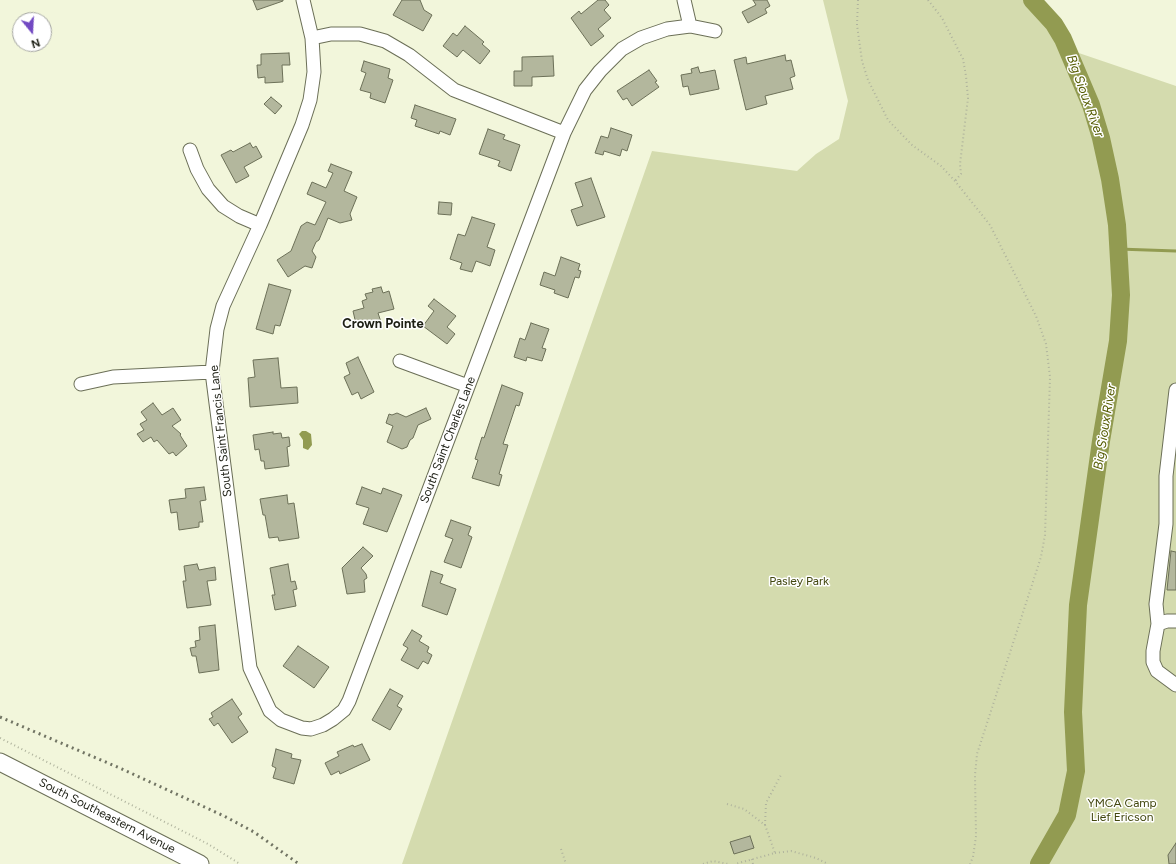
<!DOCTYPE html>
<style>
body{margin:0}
#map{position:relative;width:1176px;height:864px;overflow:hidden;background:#f2f6db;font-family:Figtree,sans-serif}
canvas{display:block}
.north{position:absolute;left:12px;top:12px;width:40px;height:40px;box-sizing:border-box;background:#fff;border:1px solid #a5a6a2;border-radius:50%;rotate:162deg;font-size:11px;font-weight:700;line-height:16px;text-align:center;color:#1e2016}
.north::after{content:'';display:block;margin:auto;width:14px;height:18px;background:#7249c2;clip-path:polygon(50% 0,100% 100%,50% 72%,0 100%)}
</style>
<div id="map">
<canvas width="1176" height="864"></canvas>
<div class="north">N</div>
</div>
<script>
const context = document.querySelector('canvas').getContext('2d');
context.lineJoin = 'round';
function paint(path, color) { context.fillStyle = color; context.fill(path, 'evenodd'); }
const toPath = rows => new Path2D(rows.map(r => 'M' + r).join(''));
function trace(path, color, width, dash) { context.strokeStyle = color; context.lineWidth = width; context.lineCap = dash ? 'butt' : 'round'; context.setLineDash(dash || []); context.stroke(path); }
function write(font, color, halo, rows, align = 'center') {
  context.font = font + ' Figtree,sans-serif'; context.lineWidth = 3; context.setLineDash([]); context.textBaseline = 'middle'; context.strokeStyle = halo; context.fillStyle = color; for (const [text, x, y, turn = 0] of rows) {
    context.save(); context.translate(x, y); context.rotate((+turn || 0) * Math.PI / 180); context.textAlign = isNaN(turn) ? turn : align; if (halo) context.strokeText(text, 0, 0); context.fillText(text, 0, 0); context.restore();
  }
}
paint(toPath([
 [823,0,1032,0,1054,24,1067,49,1176,86,1176,864,402,864,652,151,797,171,816,154,839,139,848,101]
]), '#d4dbae');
paint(toPath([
 [302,431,306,431,311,434,312,445,308,450,303,448,303,440,299,434]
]), '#929b51');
trace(toPath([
 [1118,249,1176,251]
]), '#929b51', 3);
trace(toPath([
 [1032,0,1054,24,1063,39,1091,105,1101,138,1110,179,1117,225,1121,295,1118,341,1101,441,1078,605,1073,712,1076,771,1067,815,1039,864]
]), '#929b51', 18);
const building = toPath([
 [253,0,283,0,283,1,257,10,253,0],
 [402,0,420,0,424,10,432,15,423,31,393,15,402,0],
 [598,0,605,0,609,5,604,10,611,18,598,29,604,36,591,46,571,18,579,11,581,14,598,0],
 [753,0,767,0,770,6,765,9,767,13,748,23,742,12,756,5,753,0],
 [465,26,484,42,482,44,490,51,480,64,463,50,457,57,443,46,453,33,457,36,465,26],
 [289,53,290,65,282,65,283,82,265,83,265,77,258,78,257,65,261,65,261,54,289,53],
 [785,55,786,61,791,60,795,76,790,78,793,89,765,96,767,104,746,110,734,60,746,57,747,64,785,55],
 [553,56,554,76,532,77,532,86,514,86,514,71,522,71,522,57,553,56],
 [364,61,390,69,388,78,393,80,385,103,370,98,371,93,360,90,366,73,361,71,364,61],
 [698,67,700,73,715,70,719,89,690,95,688,86,683,87,681,75,692,73,691,69,698,67],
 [649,70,657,81,655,82,659,87,632,106,627,98,623,100,617,91,649,70],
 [271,97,282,106,275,114,264,104,271,97],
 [415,105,456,119,450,135,440,131,439,134,415,126,417,120,411,118,415,105],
 [611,128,632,135,627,151,622,149,620,156,604,151,603,155,595,153,601,136,608,138,611,128],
 [488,129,505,135,503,139,520,145,511,171,498,166,500,161,479,154,488,129],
 [250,143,253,148,256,146,262,157,244,167,249,176,236,183,221,155,231,150,233,152,250,143],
 [331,164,352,172,344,191,357,197,350,214,352,220,340,223,328,218,319,240,316,242,312,251,316,257,312,268,305,266,288,277,277,260,291,251,301,226,307,222,315,225,326,202,307,194,312,182,326,188,333,173,328,171,331,164],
 [591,178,605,217,577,226,571,210,583,206,575,183,591,178],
 [439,202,452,203,451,215,438,214,439,202],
 [472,217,495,224,487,247,495,250,490,266,476,261,472,272,460,269,462,263,450,259,458,234,465,236,472,217],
 [561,257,580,264,578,270,581,271,579,278,575,277,568,298,554,293,555,290,540,285,544,272,555,276,561,257],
 [269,284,291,290,280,326,275,325,273,334,256,329,269,284],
 [381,287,383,293,389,291,394,309,378,313,382,325,369,328,367,321,356,324,353,311,364,308,362,301,367,299,365,294,373,292,372,289,381,287],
 [434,299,456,316,447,327,455,334,447,344,423,326,434,311,428,306,434,299],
 [531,323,549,329,542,348,546,349,542,361,527,357,526,361,514,357,520,338,525,340,531,323],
 [358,357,374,392,361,399,358,392,352,395,344,377,350,374,346,363,358,357],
 [278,358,281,388,297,387,298,403,250,407,248,378,255,377,253,360,278,358],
 [502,385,523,393,519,406,516,405,503,444,508,445,499,474,502,475,499,486,472,478,478,460,475,459,482,437,484,438,502,385],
 [153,403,162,415,173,408,181,420,172,426,181,434,180,435,187,446,176,456,173,452,169,454,157,440,154,442,151,437,143,442,137,434,144,430,140,424,147,420,141,412,153,403],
 [426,408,431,419,418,425,413,438,410,440,407,447,402,449,387,442,393,426,386,423,389,414,392,415,397,413,406,417,426,408],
 [273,432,273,434,281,433,282,438,289,437,290,446,287,447,289,466,265,469,264,461,261,461,259,449,255,450,253,435,273,432],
 [204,487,206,500,200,501,203,522,199,522,199,527,179,530,177,512,171,513,169,500,186,498,185,489,204,487],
 [362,487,381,494,383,488,402,495,387,532,363,524,369,508,356,504,362,487],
 [287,495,288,504,294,503,299,538,279,541,278,537,269,538,265,515,263,515,260,499,287,495],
 [451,520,471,527,468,535,472,537,461,568,444,562,453,539,445,536,451,520],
 [363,547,373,556,361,568,366,574,367,578,364,580,365,592,347,594,342,568,363,547],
 [1171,551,1176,552,1176,590,1167,590,1171,551],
 [197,564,199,570,215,567,216,580,207,581,211,605,187,608,183,581,186,581,184,566,197,564],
 [288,564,291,582,295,581,297,589,293,590,296,606,275,610,272,595,275,595,270,568,288,564],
 [431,571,443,575,440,583,456,589,447,615,422,606,431,571],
 [215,625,219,670,199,673,196,656,192,656,190,648,196,647,195,641,200,640,199,627,215,625],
 [412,630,422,636,419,641,429,647,427,652,432,655,428,664,423,661,418,669,401,660,408,648,403,645,412,630],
 [298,646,329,667,314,688,283,666,298,646],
 [390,689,403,696,397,706,402,709,390,730,372,720,390,689],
 [232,699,242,714,238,717,248,732,232,743,218,723,214,726,209,719,213,717,211,713,232,699],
 [362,744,370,760,340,774,339,771,331,775,325,763,339,756,337,752,353,745,354,747,362,744],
 [276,749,292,754,291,758,301,760,294,784,273,778,276,768,272,766,276,749],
 [750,836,754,848,734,854,730,842,750,836],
 [1176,843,1176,864,1169,864,1168,855,1176,843]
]);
paint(building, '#b3b79d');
trace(building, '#6c7058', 1);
const minor = toPath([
 [303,0,312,38,314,72,310,100,302,125,260,225,223,306,217,329,212,372,250,668,270,711,281,720,302,728,311,729,323,725,333,719,344,710,349,701,564,133,585,90,600,71,622,49,641,38,667,29,690,26,715,31],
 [684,0,690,26],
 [312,38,331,34,360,34,385,41,409,55,454,90,564,133],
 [190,150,197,169,208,189,223,206,239,216,260,225],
 [400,361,468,386],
 [81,384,113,377,212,372],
 [1176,621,1167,621,1158,624,1153,651,1153,662,1157,671,1176,685],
 [1158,624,1156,604,1166,524,1166,476,1176,390]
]);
const major = toPath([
 [0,762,200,864]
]);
trace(minor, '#6b6f57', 15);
trace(major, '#6b6f57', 19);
trace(toPath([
 [858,0,857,25,862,61,868,80,888,120,912,145,941,166,955,181,990,225,1036,316,1046,344,1050,377,1045,535,1041,557,977,754,975,775,976,836,973,857,970,864],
 [928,0,942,18,963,59,966,76,968,98,960,164,961,174,955,181],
 [0,738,208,844,240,864],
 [727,804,744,809,765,825,775,853,735,864],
 [765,825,766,803,782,773],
 [561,849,566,864],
 [775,853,791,851,816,858,828,864],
 [752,859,753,864],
 [703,864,713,861,728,864]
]), '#afb39d', 2, [1, 3]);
trace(minor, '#fff', 13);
trace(major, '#fff', 17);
trace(toPath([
 [0,717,122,769,224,816,254,832,299,864]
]), '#717463', 3, [2, 4]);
write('12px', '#1e2016', '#fff', [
 ["South Saint Francis Lane",221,431,-96],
 ["South Saint Charles Lane",448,440,-69],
 ["South Southeastern Avenue",107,816,27]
]);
write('12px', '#42470f', '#fff', [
 ["Pasley Park",799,581],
 ["YMCA Camp",1122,803],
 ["Lief Ericson",1122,817]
]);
write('italic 13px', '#545b00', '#fff', [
 ["Big Sioux River",1085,96,70],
 ["Big Sioux River",1105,427,-81]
]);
write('bold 13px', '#1e2016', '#fff', [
 ["Crown Pointe",383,324]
]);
</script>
